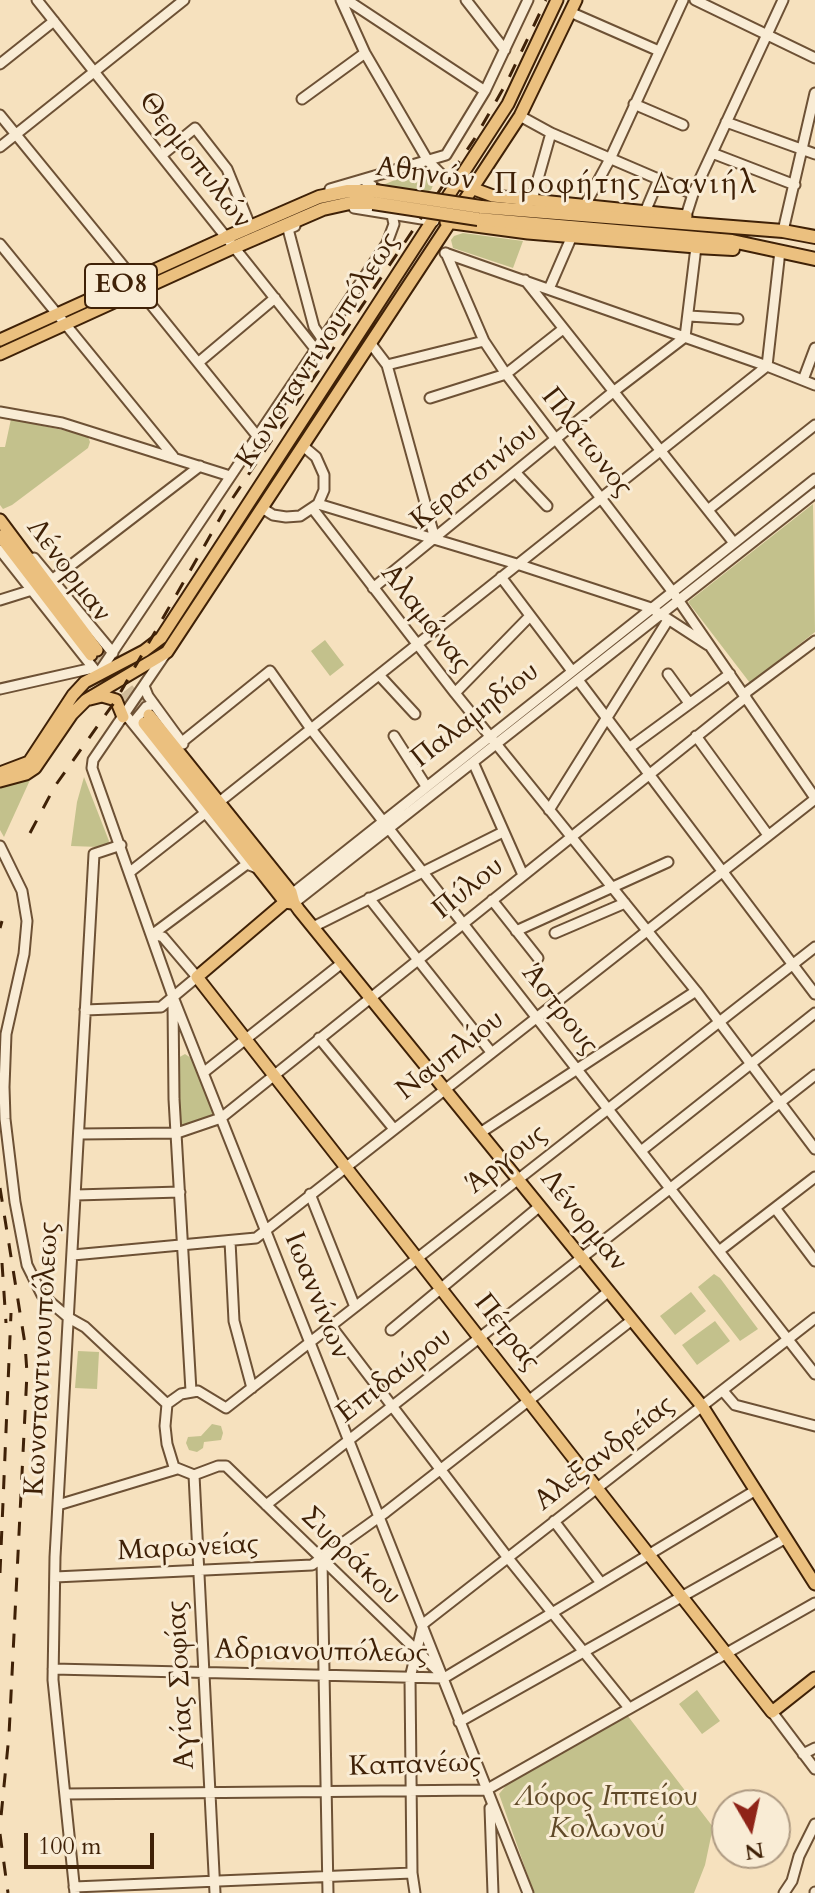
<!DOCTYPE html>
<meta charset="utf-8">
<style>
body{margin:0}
#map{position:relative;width:815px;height:1893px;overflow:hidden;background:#f6e1be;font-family:Cardo,serif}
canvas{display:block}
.north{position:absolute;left:711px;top:1789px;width:80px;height:80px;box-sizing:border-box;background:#f9ecd5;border:2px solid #af9b83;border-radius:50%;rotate:171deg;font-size:22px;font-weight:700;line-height:32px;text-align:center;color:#3f2107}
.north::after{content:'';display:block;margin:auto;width:28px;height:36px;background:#8f2418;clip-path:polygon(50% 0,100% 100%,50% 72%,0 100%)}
.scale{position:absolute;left:24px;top:1833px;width:130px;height:36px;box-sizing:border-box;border:4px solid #3f2107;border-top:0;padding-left:10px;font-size:24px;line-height:28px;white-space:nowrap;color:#3f2107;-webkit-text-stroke:6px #f9ecd5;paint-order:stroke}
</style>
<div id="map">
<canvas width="815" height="1893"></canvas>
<div class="north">N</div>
<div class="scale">100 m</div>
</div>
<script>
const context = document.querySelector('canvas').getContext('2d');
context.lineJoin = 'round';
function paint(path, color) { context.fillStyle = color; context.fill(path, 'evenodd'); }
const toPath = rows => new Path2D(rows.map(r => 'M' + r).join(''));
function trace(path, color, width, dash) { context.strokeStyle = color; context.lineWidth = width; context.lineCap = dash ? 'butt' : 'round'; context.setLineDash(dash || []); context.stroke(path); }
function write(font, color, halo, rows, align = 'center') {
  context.font = font + ' Cardo,serif'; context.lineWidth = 6; context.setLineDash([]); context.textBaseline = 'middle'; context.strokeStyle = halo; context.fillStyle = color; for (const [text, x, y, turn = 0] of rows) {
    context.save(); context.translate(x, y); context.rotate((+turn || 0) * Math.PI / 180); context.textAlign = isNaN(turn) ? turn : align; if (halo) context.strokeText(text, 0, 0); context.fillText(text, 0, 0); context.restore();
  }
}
paint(toPath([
 [423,168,427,169,435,180,431,190,426,192,383,185],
 [463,233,523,241,513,268,453,248,451,240,454,236],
 [11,419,81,434,88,437,90,442,88,448,12,505,3,509,0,505,0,447,5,447],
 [813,504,815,632,750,683,688,602],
 [325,640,344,665,330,676,311,651],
 [84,777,109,841,108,844,99,847,71,846,77,802],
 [30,780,4,837,0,830,0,787],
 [185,1054,191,1058,215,1116,180,1128,178,1058],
 [714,1274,720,1278,758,1329,740,1341,698,1287],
 [691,1292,706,1311,675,1335,660,1316],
 [715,1321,730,1341,697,1365,682,1345],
 [78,1351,99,1352,97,1389,75,1388],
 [212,1424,221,1426,223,1433,221,1440,204,1442,203,1448,197,1452,189,1450,186,1443,188,1437,201,1436],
 [697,1690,720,1721,702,1734,679,1704],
 [627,1715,713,1827,705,1865,694,1893,534,1893,499,1794,509,1782]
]), '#c3c18c');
trace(toPath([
 [97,650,149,715],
 [91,655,144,723]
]), '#d1bb99', 11, [11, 5.5]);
const minor = toPath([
 [37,0,316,350],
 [341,0,365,53,428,161,443,176,458,183],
 [347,0,485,91],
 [466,0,505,50],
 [695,0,815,58],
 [570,12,659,51],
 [0,64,54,21],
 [302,99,365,53],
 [634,104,683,125],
 [0,115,134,279],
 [520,116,551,133,693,194],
 [726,122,815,154],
 [0,147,184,0],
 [712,153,795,185],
 [162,155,195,128,227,169,249,223],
 [364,180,379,191],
 [330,189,446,155,485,91,528,0],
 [532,200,551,133],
 [585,205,610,159,683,0],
 [354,208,434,221],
 [645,212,659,179],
 [686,216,693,194,783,0],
 [295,226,288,229,314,327,323,340],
 [783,231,815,93],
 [0,244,173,456],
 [445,253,767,366,815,385],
 [446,253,484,341,506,374,672,591,815,798],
 [525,280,734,543],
 [549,289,572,236],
 [140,291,258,437],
 [689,316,738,319],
 [371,344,387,365,435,539],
 [199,362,275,298],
 [387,365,484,341],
 [803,380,815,348],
 [430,398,506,374,563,329],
 [0,412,62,423,230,476],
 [516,473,547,506],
 [318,504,520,565,651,608,708,645],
 [262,508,273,515,286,517,300,516,318,504,324,490,324,475,316,457,303,446],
 [313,509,455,693,696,991,815,1149],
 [709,509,815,425],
 [0,550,98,674,387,243,394,224,389,202],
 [34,558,113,653],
 [501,577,572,671],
 [53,579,200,466],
 [373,588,613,392,685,337,696,247],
 [0,600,32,590],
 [166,653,93,760,92,768,173,997,528,1893],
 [668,674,689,703],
 [379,675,415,714],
 [578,680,815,994],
 [144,686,148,696,183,744],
 [0,689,93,668],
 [455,693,530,616],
 [744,694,815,641],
 [125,714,247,864,257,868],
 [135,726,137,718,146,707,154,704],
 [394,736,426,786],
 [696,736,768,835],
 [182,742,270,671,311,729,815,1374],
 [629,748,730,674],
 [473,762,523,875],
 [223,799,767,366,780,251],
 [549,810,668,620],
 [0,846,22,891,27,921,24,954,6,1034,4,1087,5,1119,15,1202,27,1265,42,1295,69,1318,85,1327,167,1404],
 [130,872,205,813],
 [288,897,815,479],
 [369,898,491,1052],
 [492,900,538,958],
 [294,903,815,493],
 [313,927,503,832],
 [516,931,668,862],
 [555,933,625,903],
 [153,934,247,864],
 [173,1003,174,1099,191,1391],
 [85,1010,161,1007,197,977,163,937,153,934],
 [319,1038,394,1129],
 [203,1073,342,963],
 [480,1133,696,991],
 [80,1134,177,1133,221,1118,746,697],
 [641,1151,815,1013],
 [310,1194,355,1307],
 [76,1195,180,1192],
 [775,1208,815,1261],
 [230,1241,234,1321,252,1388],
 [719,1251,815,1177],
 [73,1255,256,1238,815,799],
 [331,1326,508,1558,629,1708],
 [391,1330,540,1206],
 [526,1359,609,1291],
 [723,1391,735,1405,815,1426],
 [194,1475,215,1893],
 [58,1505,177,1469],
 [266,1505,815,1075],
 [554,1521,601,1583],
 [322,1560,328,1893],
 [55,1577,312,1565,386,1512,632,1320],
 [423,1624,815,1318],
 [53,1669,444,1678],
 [442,1675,226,1466,218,1466,194,1475,174,1467,167,1444,165,1426,167,1404,181,1394,198,1391,226,1408,815,947],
 [444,1678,756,1490],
 [772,1712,815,1769],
 [459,1722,786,1538],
 [803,1754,815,1748],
 [65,1794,486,1790,815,1603],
 [490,1808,493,1893],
 [74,1887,412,1873],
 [75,1893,53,1680,55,1557,94,854,121,845],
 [415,1893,412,1873,410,1678,423,1624],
 [784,1893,792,1881,799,1856,815,1824],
 [815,1893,815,1892]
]);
const major = toPath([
 [458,183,493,196,686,216],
 [446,222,528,233,696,247],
 [0,340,227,237],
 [0,354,235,247],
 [0,520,97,650],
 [0,536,91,655],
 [90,699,102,696,116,700,123,717],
 [149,715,291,892,294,903,299,910,702,1406,815,1584],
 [144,723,285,902,292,903],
 [0,773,29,762,73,695,85,682,144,651,161,638,508,104,557,0],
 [0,781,26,774,35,768,72,714,86,700,167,652,520,116,576,0],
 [285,902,197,977,772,1712,815,1678]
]);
const highway = toPath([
 [481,207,783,231,815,237],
 [478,219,732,241,815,259],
 [227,237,319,197,348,191,375,191],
 [235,247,323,209,350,203,373,203],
 [696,247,733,249]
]);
trace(minor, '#6d5135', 13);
trace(major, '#3f2107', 15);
trace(highway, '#3f2107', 16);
trace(minor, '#f9ecd5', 9);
trace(major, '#ebc07f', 11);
trace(highway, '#ebc07f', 12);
trace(toPath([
 [30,833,55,786,116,700,226,508,475,138,507,82,546,0],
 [0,928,2,921],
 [0,1188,25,1344,27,1373,9,1735,0,1827],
 [2,1263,6,1323],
 [0,1573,11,1313],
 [0,1834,8,1893]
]), '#3f2107', 3, [14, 14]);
const highwayBridge = toPath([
 [375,191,481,207],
 [373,203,478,219]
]);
trace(highwayBridge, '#3f2107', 16, []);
trace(highwayBridge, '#ebc07f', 12);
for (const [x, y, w] of [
 [121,286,72]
]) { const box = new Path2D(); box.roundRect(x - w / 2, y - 22, w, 44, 6); context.fillStyle = '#f9ecd5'; context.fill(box); trace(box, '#3f2107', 2); }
write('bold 26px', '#3f2107', null, [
 ["ΕΟ8",121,286]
]);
write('28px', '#3f2107', '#f9ecd5', [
 ["Θερμοπυλών",194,161,52],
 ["Αθηνών",425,175,8],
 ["Κωνσταντινουπόλεως",319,351,-57],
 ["Πλάτωνος",586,443,52],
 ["Κερατσινίου",475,477,-39],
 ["Λένορμαν",68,571,53],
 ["Αλαμάνας",425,619,52],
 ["Παλαμηδίου",476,716,-38],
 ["Πύλου",469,889,-39],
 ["Άστρους",559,1010,52],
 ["Ναυπλίου",451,1056,-38],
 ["Άργους",507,1160,-38],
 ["Λένορμαν",583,1221,51],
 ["Ιωαννίνων",316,1296,68],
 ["Πέτρας",506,1333,52],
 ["Κωνσταντινουπόλεως",43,1359,-87],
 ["Επιδαύρου",395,1376,-38],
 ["Αλεξανδρείας",605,1454,-38],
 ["Μαρωνείας",188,1549,-3],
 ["Συρράκου",350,1557,44],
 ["Αδριανουπόλεως",321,1653,1],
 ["Αγίας Σοφίας",182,1685,-93],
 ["Καπανέως",415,1766,-2]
]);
write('italic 28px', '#604928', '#f9ecd5', [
 ["Λόφος Ιππείου",607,1799],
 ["Κολωνού",607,1831]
]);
context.letterSpacing = '2px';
write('30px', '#3f2107', '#f9ecd5', [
 ["Προφήτης Δανιήλ",626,186]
]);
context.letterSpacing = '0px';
</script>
